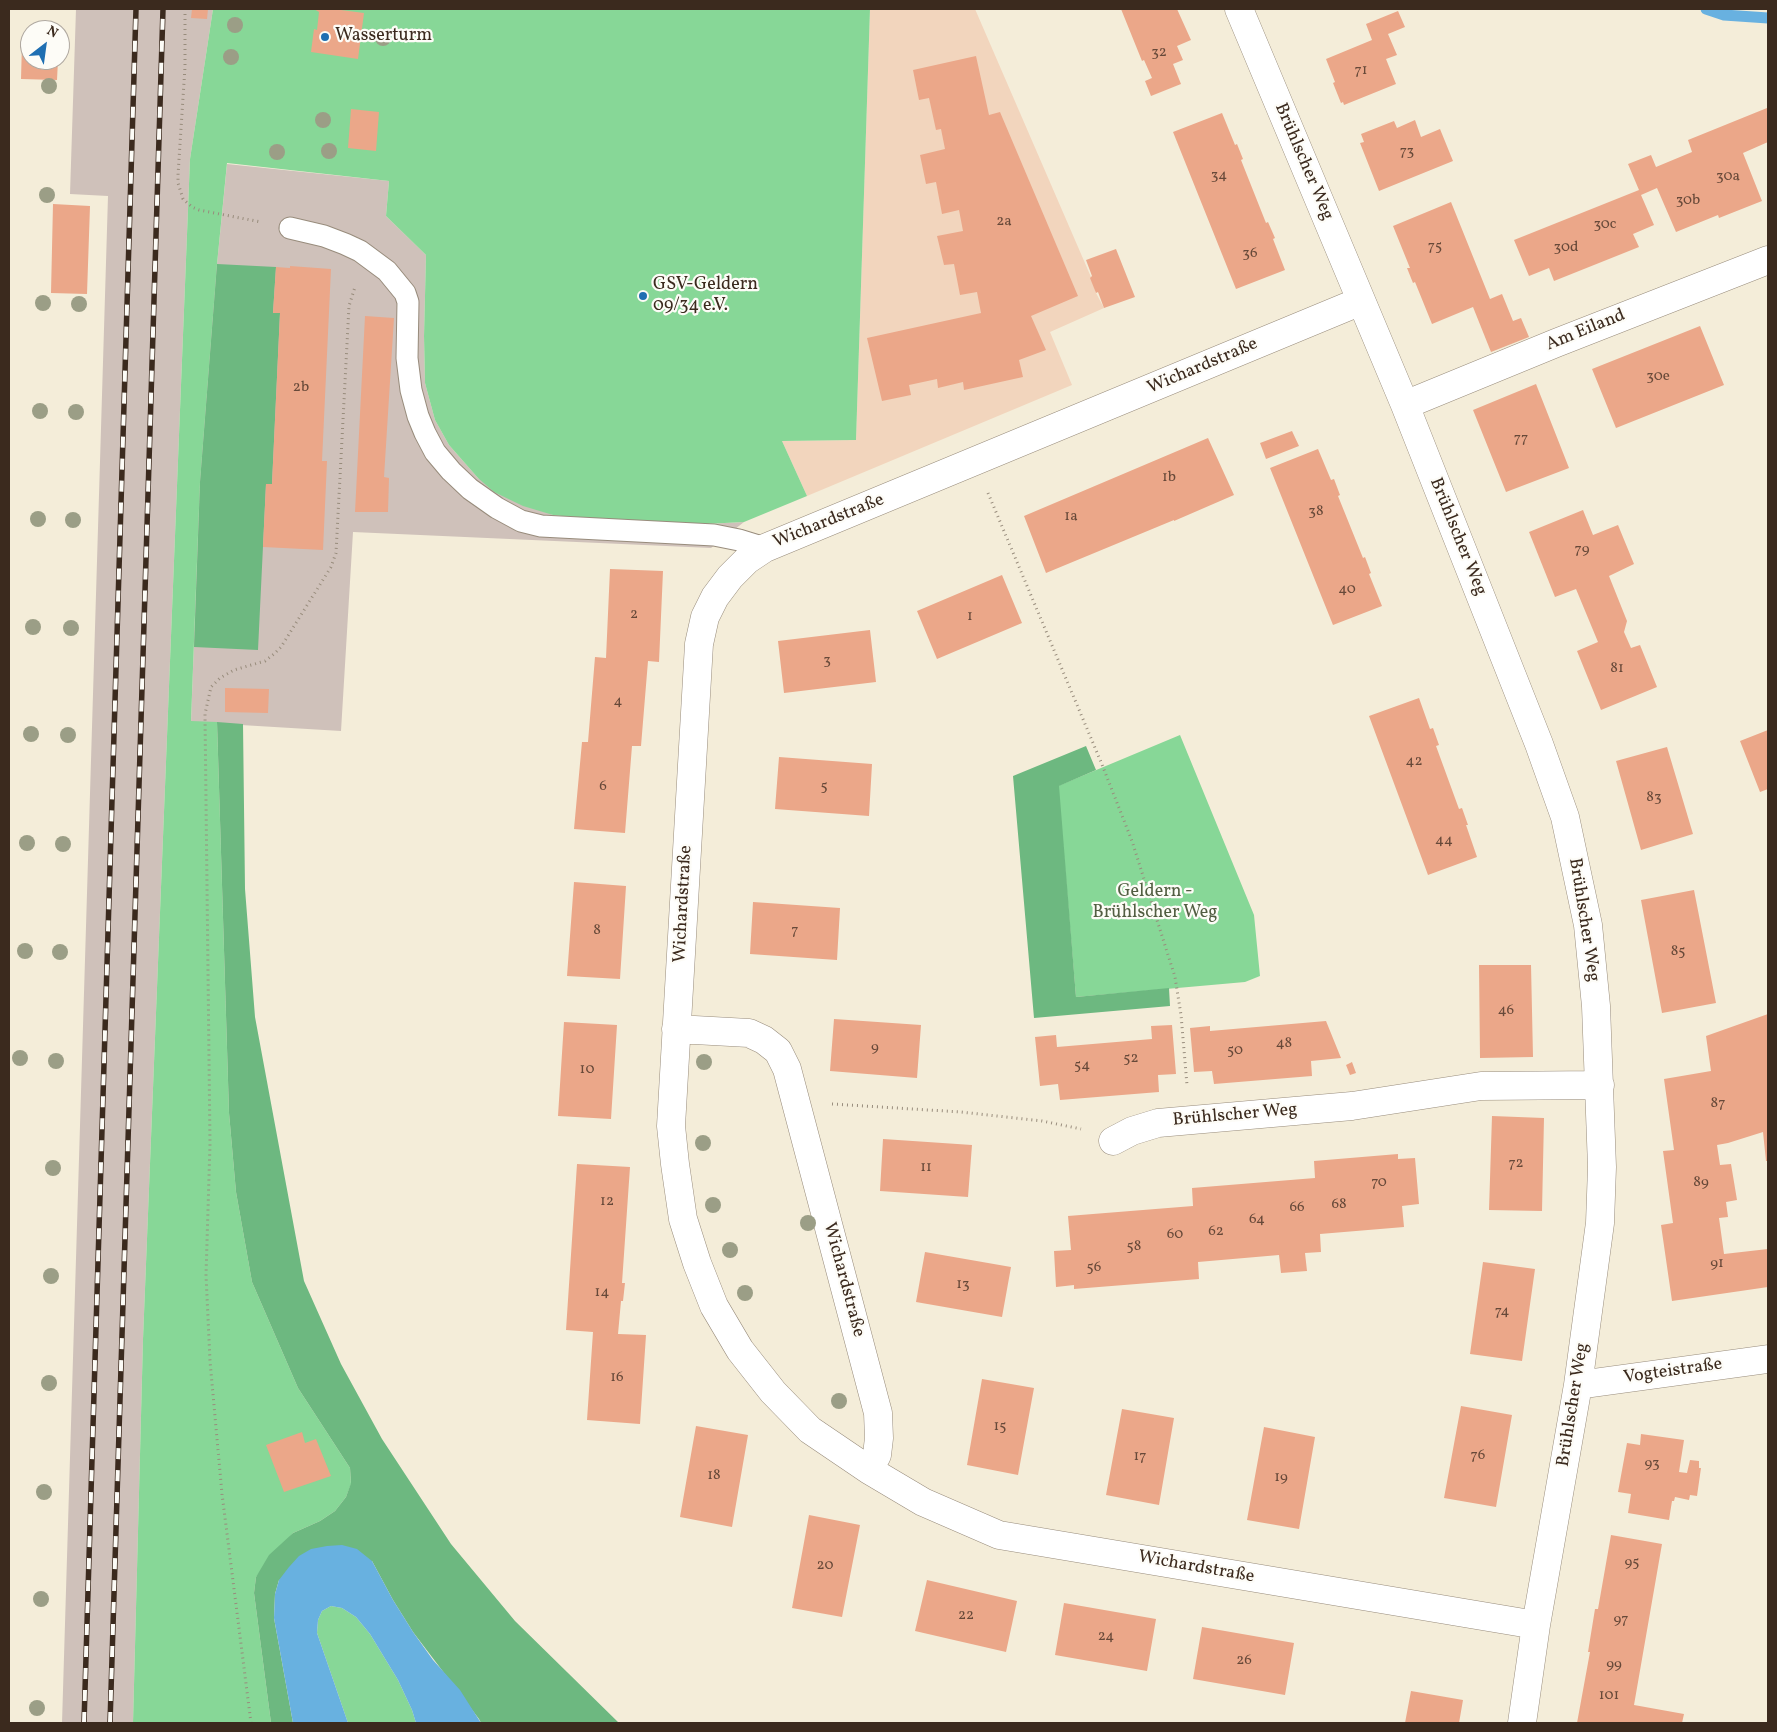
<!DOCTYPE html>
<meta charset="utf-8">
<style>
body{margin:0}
#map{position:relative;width:1777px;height:1732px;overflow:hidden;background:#f4edd9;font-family:Vollkorn,serif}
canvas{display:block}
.frame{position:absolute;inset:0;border:10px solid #3b2a1e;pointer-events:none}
.north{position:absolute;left:20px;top:20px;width:50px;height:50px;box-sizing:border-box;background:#fdfcf7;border:1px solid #afa8a0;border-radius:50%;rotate:30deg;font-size:14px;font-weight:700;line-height:20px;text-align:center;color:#3b2a1e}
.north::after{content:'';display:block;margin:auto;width:18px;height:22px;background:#1f6fb2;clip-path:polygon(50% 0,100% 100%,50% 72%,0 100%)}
</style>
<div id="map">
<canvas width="1777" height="1732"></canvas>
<div class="frame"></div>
<div class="north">N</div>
</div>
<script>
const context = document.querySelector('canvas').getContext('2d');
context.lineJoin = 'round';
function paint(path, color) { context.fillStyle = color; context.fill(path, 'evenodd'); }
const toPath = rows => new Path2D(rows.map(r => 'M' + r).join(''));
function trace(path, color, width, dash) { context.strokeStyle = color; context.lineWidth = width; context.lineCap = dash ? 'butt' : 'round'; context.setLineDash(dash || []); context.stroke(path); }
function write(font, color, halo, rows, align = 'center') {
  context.font = font + ' Vollkorn,serif'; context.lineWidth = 4.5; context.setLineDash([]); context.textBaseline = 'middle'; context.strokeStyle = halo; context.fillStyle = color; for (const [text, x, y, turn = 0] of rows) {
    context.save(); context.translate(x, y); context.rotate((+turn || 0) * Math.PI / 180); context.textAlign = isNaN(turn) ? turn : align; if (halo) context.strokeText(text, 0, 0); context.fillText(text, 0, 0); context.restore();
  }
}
paint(toPath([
 [870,9,975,9,1091,277,1096,293,1104,308,1050,332,1072,385,807,496,782,441,856,440]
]), '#f2d5bd');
paint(toPath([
 [76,9,213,9,190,159,143,1339,133,1723,62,1723,108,196,70,194],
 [227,164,389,181,386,216,426,255,424,336,425,383,435,420,449,445,478,478,553,515,596,520,705,524,744,522,711,548,353,532,341,731,191,722,200,482,217,264]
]), '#cfc1ba');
paint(toPath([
 [213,9,870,9,856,440,782,441,807,496,744,522,705,524,596,520,553,515,523,506,494,492,478,478,449,445,435,420,425,383,424,336,426,255,386,216,389,181,227,163,217,264,200,482,191,721,217,722,229,1113,236,1192,252,1282,298,1388,350,1468,351,1484,346,1497,335,1511,320,1521,293,1533,256,1577,254,1593,271,1723,133,1723,143,1339,190,159],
 [1180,735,1254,915,1260,976,1245,982,1076,997,1058,786],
 [331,1606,342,1608,356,1617,370,1634,398,1680,412,1710,416,1723,348,1723,317,1633,318,1620,322,1611]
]), '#87d797');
paint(toPath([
 [217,264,276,267,273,313,280,313,272,484,266,484,258,650,194,647,200,482],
 [217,722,243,724,245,889,255,1017,304,1281,341,1364,382,1439,451,1544,515,1621,619,1723,481,1723,479,1719,413,1632,393,1600,372,1561,279,1580,275,1594,274,1618,293,1723,271,1723,254,1593,256,1577,269,1555,293,1533,320,1521,335,1511,346,1497,351,1483,350,1468,298,1388,252,1282,236,1192,229,1113],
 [1086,746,1096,770,1059,786,1076,997,1169,988,1170,1006,1034,1018,1013,776]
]), '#6db880');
paint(toPath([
 [342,1545,357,1549,372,1561,393,1600,413,1632,433,1660,460,1690,481,1723,416,1723,412,1710,398,1680,370,1634,356,1617,342,1608,331,1606,322,1611,318,1620,317,1633,348,1723,293,1723,274,1618,275,1594,279,1580,289,1567,299,1556,311,1549,327,1546]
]), '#68b1e0');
trace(toPath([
 [1706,9,1724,15,1768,18]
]), '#68b1e0', 11);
paint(toPath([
 [192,9,208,9,207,19,191,18],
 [314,9,344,9,341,10,364,13,358,59,311,52,314,29,317,30,319,12],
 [1121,9,1177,9,1191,40,1177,46,1183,60,1173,64,1181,84,1151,96,1145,81,1152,78,1144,60,1142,61],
 [1398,11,1405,27,1388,34,1397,55,1386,59,1396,84,1344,105,1343,102,1341,103,1333,83,1335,82,1326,59,1372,40,1366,24],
 [22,43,30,44,30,60,58,60,57,80,21,79],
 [976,56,989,115,1000,112,1078,296,1031,316,1046,350,1019,360,1023,377,964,390,963,382,938,388,937,379,909,385,911,395,882,401,867,338,981,313,977,292,960,295,954,264,944,265,937,236,963,231,959,210,942,214,936,182,926,184,920,155,945,149,941,129,936,130,929,98,919,100,913,70],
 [1767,108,1768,112,1768,142,1743,153,1762,201,1719,218,1718,215,1676,232,1657,188,1641,195,1654,225,1633,234,1639,247,1554,281,1549,268,1529,276,1514,240,1639,190,1628,164,1651,155,1656,167,1692,152,1688,140],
 [351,109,379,112,376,151,348,148],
 [1222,113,1235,145,1237,144,1243,159,1241,160,1266,223,1268,222,1275,238,1273,239,1285,270,1236,289,1173,132],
 [1415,120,1421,137,1440,129,1453,161,1379,191,1360,143,1364,142,1361,134,1394,121,1397,128],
 [1451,202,1490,299,1502,294,1513,321,1521,318,1529,337,1491,352,1473,307,1432,324,1415,282,1413,283,1407,268,1410,268,1393,226],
 [53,204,90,206,87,294,51,293],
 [1116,249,1135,297,1104,308,1098,292,1096,293,1090,278,1092,276,1086,260],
 [290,266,331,269,322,461,327,461,323,550,263,547,266,484,272,484,280,313,273,313,276,267,290,268],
 [365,316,394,318,384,477,389,478,388,512,355,512],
 [1700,326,1724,385,1616,428,1592,369],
 [1536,384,1569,468,1506,492,1473,410],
 [1292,431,1299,446,1266,459,1260,443],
 [1208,438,1234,495,1174,521,1174,520,1046,573,1024,516],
 [1318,449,1331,480,1334,479,1340,495,1338,496,1363,558,1365,557,1371,573,1369,574,1382,606,1333,625,1270,468],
 [1583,510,1593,535,1618,525,1634,564,1609,576,1627,621,1624,632,1631,648,1640,645,1657,687,1601,710,1577,651,1598,642,1576,589,1555,597,1529,532],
 [610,569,663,571,659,662,648,661,641,746,632,746,625,833,574,829,582,742,588,742,595,657,606,658],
 [1002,575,1022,623,937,659,917,611],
 [870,630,876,682,784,693,778,641],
 [225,688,269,689,268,713,225,712],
 [1419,698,1430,729,1433,728,1439,745,1436,746,1459,809,1462,808,1468,825,1466,825,1477,857,1428,875,1369,716],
 [1768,730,1768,789,1760,792,1740,741],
 [1667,747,1693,834,1641,850,1616,761],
 [779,757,872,764,869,816,775,809],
 [574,882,626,886,620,979,567,976],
 [1694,890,1716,1003,1662,1013,1641,900],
 [753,902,840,908,837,960,750,954],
 [1479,965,1531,965,1533,1057,1480,1058],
 [1768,1014,1768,1161,1766,1161,1763,1132,1728,1143,1717,1145,1720,1165,1731,1164,1737,1200,1726,1202,1728,1217,1719,1218,1724,1254,1768,1249,1768,1287,1672,1301,1661,1225,1673,1223,1663,1151,1674,1150,1664,1079,1711,1071,1706,1036],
 [834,1019,921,1025,917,1078,830,1071],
 [1326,1021,1341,1058,1311,1061,1312,1076,1214,1084,1212,1071,1194,1072,1190,1028,1210,1026,1210,1031],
 [564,1022,617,1025,611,1119,558,1116],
 [1172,1025,1176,1074,1158,1075,1159,1092,1060,1100,1058,1084,1040,1086,1035,1037,1056,1035,1057,1047,1152,1039,1151,1026],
 [1352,1062,1356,1073,1350,1075,1346,1065],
 [1492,1116,1544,1118,1542,1211,1489,1210],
 [883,1139,972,1145,968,1197,880,1191],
 [1398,1154,1398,1159,1415,1158,1419,1204,1402,1206,1404,1227,1320,1234,1321,1252,1305,1253,1307,1271,1281,1273,1279,1255,1198,1262,1199,1279,1074,1289,1074,1285,1056,1287,1054,1251,1071,1250,1068,1216,1193,1206,1192,1188,1315,1178,1314,1161],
 [577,1164,630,1167,622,1283,625,1283,623,1301,621,1301,618,1334,646,1335,640,1424,587,1420,593,1332,566,1330],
 [925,1252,1011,1267,1002,1317,916,1302],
 [1483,1262,1535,1269,1522,1361,1470,1354],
 [982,1379,1034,1388,1018,1475,967,1465],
 [1461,1406,1512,1415,1496,1507,1444,1498],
 [1122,1409,1174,1418,1159,1505,1106,1495],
 [696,1426,748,1435,732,1527,680,1517],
 [1264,1427,1315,1437,1299,1529,1247,1520],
 [302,1432,305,1443,316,1439,331,1476,284,1492,266,1445],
 [1641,1434,1684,1440,1679,1472,1687,1473,1690,1460,1699,1461,1699,1468,1701,1468,1697,1496,1690,1495,1689,1500,1675,1497,1674,1501,1672,1501,1669,1520,1628,1513,1631,1494,1618,1492,1627,1443,1640,1445],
 [809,1515,860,1525,842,1617,792,1608],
 [1611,1535,1662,1544,1634,1705,1684,1714,1682,1723,1577,1723,1590,1652,1588,1652,1595,1609,1598,1609],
 [927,1580,1017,1601,1006,1652,915,1631],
 [1064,1603,1156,1619,1147,1671,1055,1655],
 [1202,1627,1294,1643,1285,1695,1193,1679],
 [1411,1691,1463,1700,1459,1723,1405,1723]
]), '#eba789');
const lane = toPath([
 [290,228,324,236,345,244,360,251,387,271,405,293,408,302,407,358,411,390,418,416,425,433,435,452,451,471,470,489,497,508,521,521,541,526,714,535,739,540,765,548]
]);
const street = toPath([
 [1239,9,1405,405,1539,744,1565,817,1588,925,1596,1006,1602,1167,1600,1223,1578,1385,1536,1625,1522,1723],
 [1361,301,765,548,747,560,730,577,715,597,705,617,699,644,671,1126,675,1164,683,1219,697,1263,714,1306,740,1350,773,1392,810,1430,869,1470,923,1502,999,1535,1536,1625],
 [1405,405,1556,343,1768,260],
 [676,1029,749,1033,764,1040,778,1051,787,1069,878,1413,879,1438,877,1455,869,1470],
 [1113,1141,1132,1131,1158,1123,1352,1106,1481,1086,1600,1085],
 [1578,1385,1768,1359]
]);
trace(lane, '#988c7c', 23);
trace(street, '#988c7c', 29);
trace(toPath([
 [185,9,185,67,178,175,178,183,183,199,192,207,199,210,261,222],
 [988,493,1101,762,1132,841,1175,977,1181,1015,1187,1085],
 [832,1104,961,1112,1042,1121,1081,1129],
 [251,1723,222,1494,210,1361,206,1275,210,1144,205,714,211,687,220,678,234,670,265,661,274,654,281,647,331,567,336,553,349,306,355,287]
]), '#988c7c', 3, [1, 4]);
trace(lane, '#fff', 21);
trace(street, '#fff', 28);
const rail = toPath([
 [84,1723,136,9],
 [110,1723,163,9]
]);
trace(rail, '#3b2a1e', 5.5);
trace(rail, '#fdfcf7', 4, [11]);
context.fillStyle = '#9b9e86';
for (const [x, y] of [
 [235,25],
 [383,38],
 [231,57],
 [49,86],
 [323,120],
 [329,151],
 [277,152],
 [47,195],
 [43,303],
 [79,304],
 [40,411],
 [76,412],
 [38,519],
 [73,520],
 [33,627],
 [71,628],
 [31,734],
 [68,735],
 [27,843],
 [63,844],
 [25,951],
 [60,952],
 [20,1058],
 [56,1061],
 [704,1062],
 [703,1143],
 [53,1168],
 [713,1205],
 [808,1223],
 [730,1250],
 [51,1276],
 [745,1293],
 [49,1383],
 [839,1401],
 [44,1492],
 [41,1599],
 [37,1708]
]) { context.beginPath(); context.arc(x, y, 8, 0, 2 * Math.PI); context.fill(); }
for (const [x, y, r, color] of [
 [325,37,5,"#1f6fb2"],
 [643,296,5,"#1f6fb2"]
]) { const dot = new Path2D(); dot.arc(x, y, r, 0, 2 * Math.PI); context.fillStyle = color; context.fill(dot); trace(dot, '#fdfcf7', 2); }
write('15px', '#674939', null, [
 ["32",1159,53],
 ["71",1361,71],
 ["73",1407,152],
 ["34",1219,176],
 ["30a",1728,177],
 ["30b",1688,201],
 ["2a",1004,222],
 ["30c",1605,225],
 ["75",1435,247],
 ["30d",1566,248],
 ["36",1250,254],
 ["30e",1658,377],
 ["2b",301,388],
 ["77",1521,439],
 ["1b",1169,478],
 ["38",1316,512],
 ["1a",1071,517],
 ["79",1582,550],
 ["40",1347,590],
 ["2",634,615],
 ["1",970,617],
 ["3",827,661],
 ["81",1617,669],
 ["4",618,702],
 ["42",1414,762],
 ["6",603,787],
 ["5",824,787],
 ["83",1654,798],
 ["44",1444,841],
 ["8",597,931],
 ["7",795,931],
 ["85",1678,952],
 ["46",1506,1011],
 ["48",1284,1044],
 ["9",875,1048],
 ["50",1235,1051],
 ["52",1131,1059],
 ["54",1082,1066],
 ["10",587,1070],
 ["87",1718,1104],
 ["72",1516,1164],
 ["11",926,1168],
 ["70",1379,1183],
 ["89",1701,1183],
 ["12",607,1202],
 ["68",1339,1205],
 ["66",1297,1208],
 ["64",1257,1220],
 ["62",1216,1232],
 ["60",1175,1235],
 ["58",1134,1247],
 ["91",1717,1264],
 ["56",1094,1268],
 ["13",963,1285],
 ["14",602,1293],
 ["74",1502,1312],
 ["16",617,1378],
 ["15",1000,1427],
 ["76",1478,1456],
 ["17",1140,1457],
 ["93",1652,1464],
 ["18",714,1476],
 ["19",1281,1478],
 ["95",1632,1563],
 ["20",825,1566],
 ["22",966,1616],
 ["97",1621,1620],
 ["24",1106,1637],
 ["26",1244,1661],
 ["99",1614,1665],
 ["101",1609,1696]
]);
write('18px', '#3b2a1e', '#fdfcf7', [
 ["Wasserturm",335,37],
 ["GSV-Geldern",653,286],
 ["09/34 e.V.",653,307]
], 'left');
write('18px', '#3b2a1e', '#fdfcf7', [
 ["Brühlscher Weg",1303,162,67],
 ["Am Eiland",1586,331,-22],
 ["Wichardstraße",1203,367,-23],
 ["Wichardstraße",829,522,-22],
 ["Brühlscher Weg",1457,537,68],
 ["Wichardstraße",684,904,-87],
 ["Brühlscher Weg",1583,920,81],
 ["Brühlscher Weg",1235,1116,-5],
 ["Wichardstraße",843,1280,75],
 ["Vogteistraße",1673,1372,-8],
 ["Brühlscher Weg",1574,1405,-81],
 ["Wichardstraße",1196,1568,10]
]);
write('18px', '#525e42', '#fdfcf7', [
 ["Geldern -",1155,893],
 ["Brühlscher Weg",1155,914]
]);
</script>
